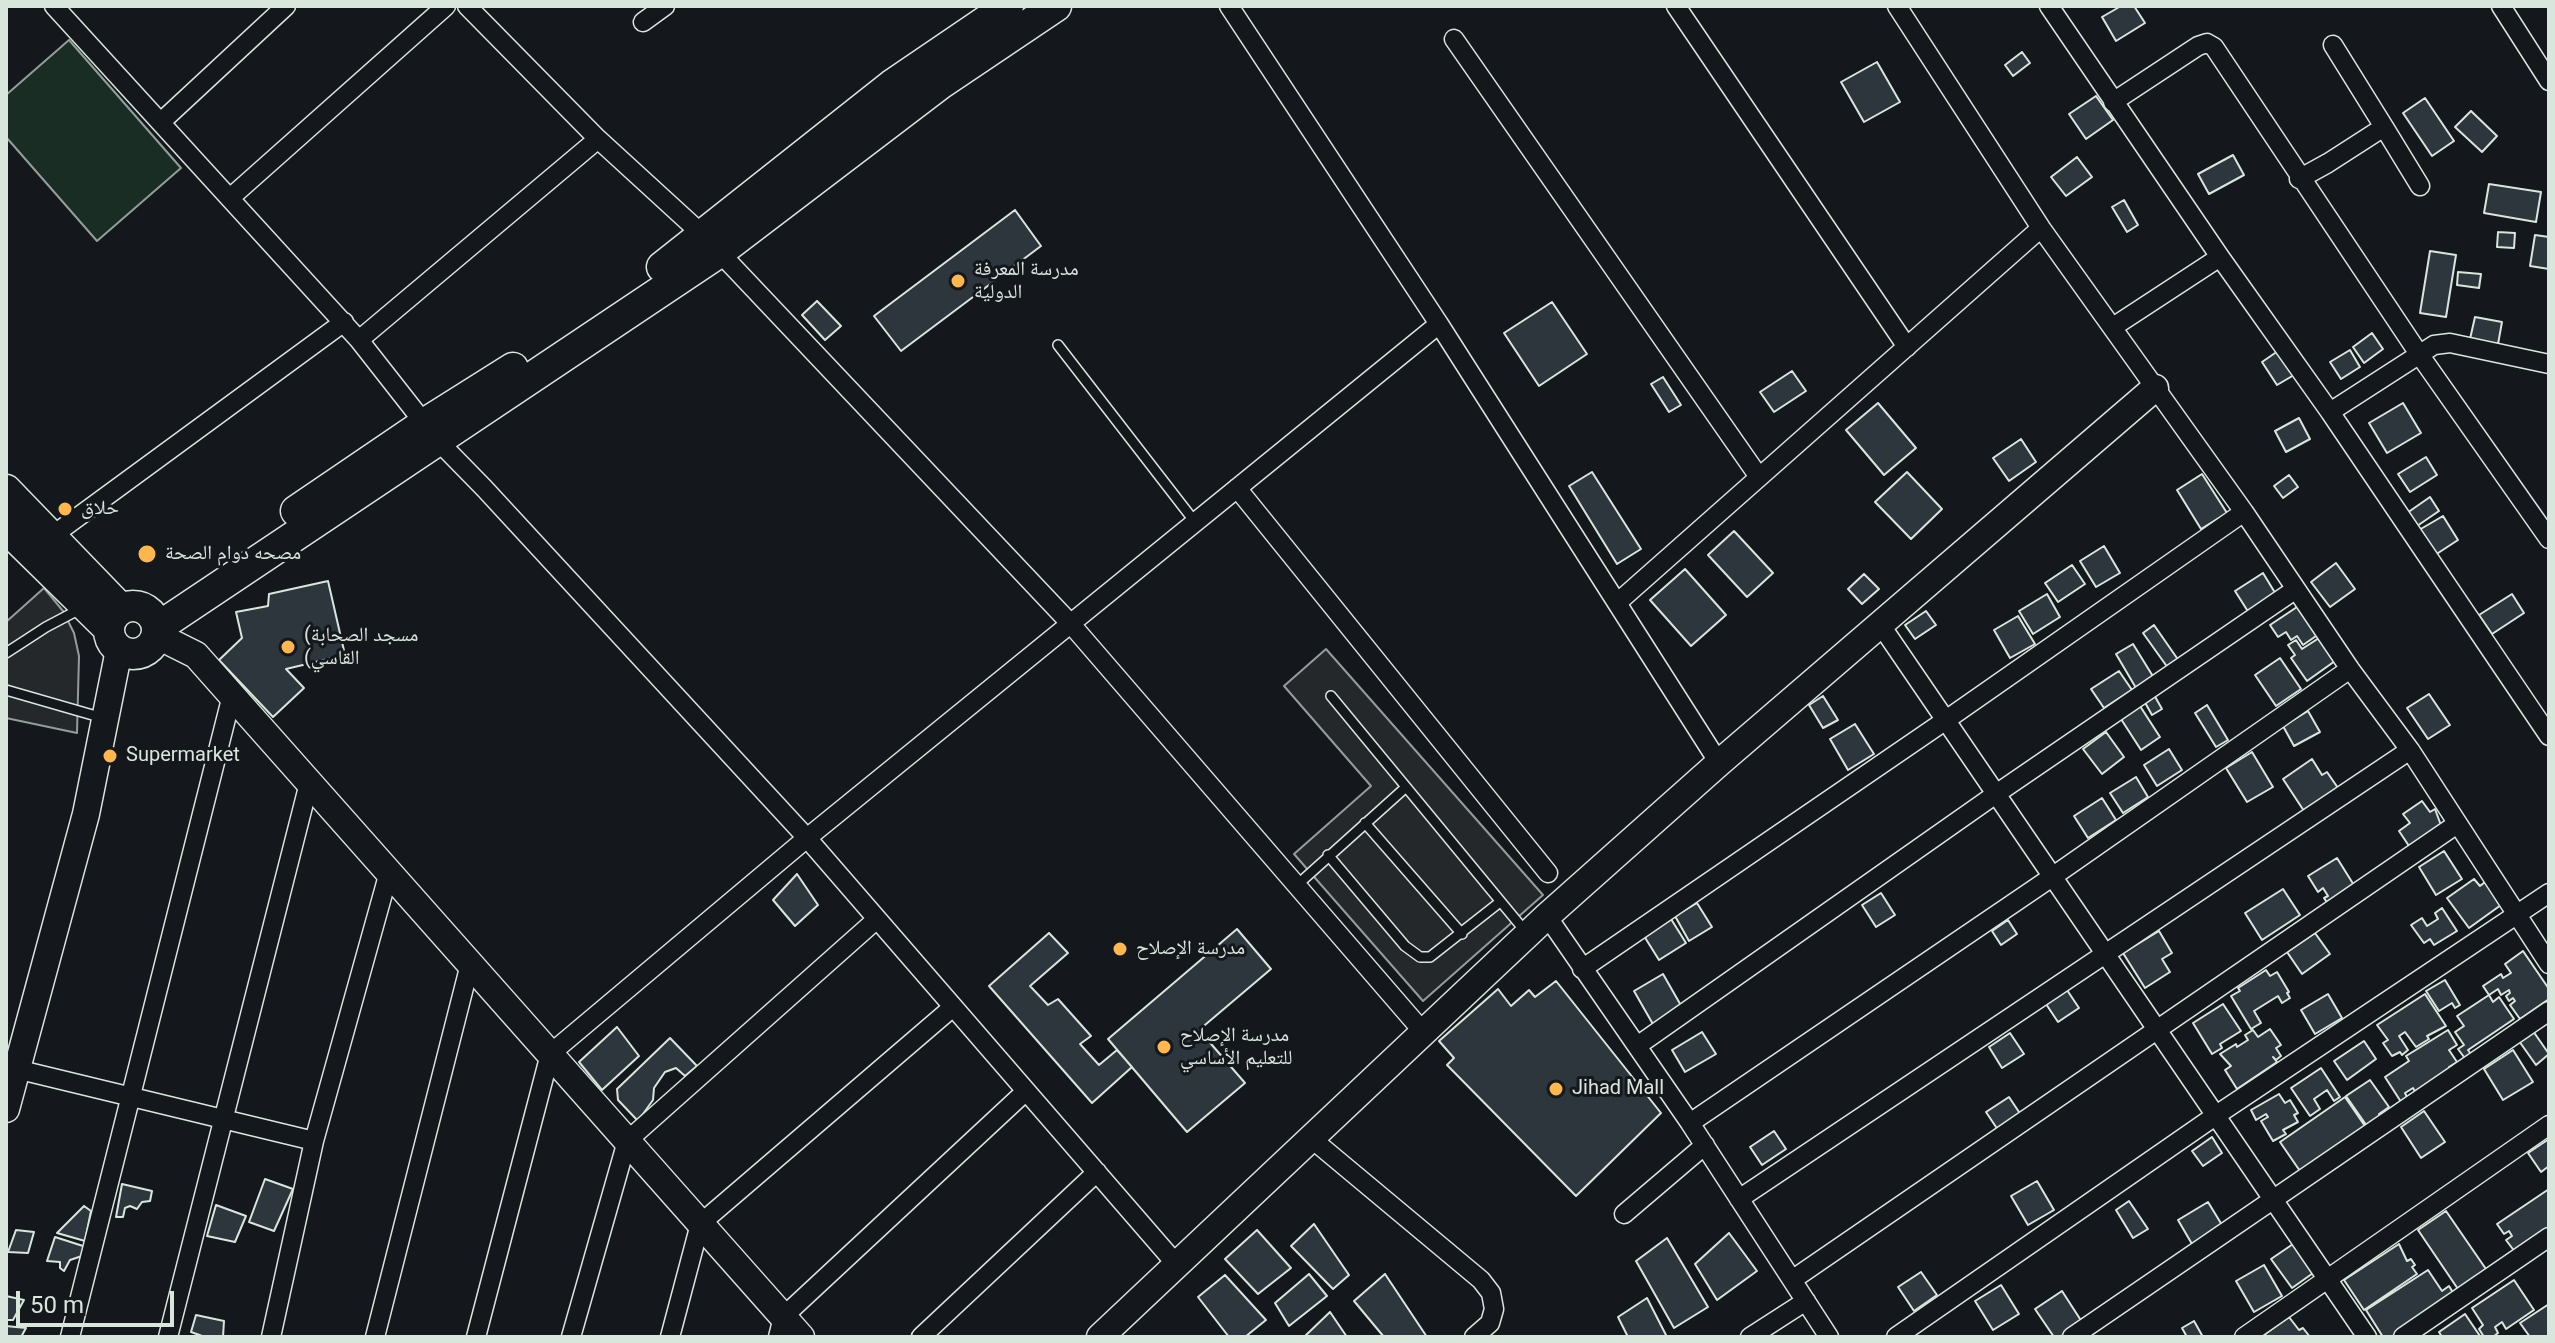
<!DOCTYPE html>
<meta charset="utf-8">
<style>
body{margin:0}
#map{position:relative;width:2555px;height:1343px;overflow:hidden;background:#14181c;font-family:Roboto,sans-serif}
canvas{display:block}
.frame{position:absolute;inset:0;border:8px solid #d8e6dc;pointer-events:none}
.scale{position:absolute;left:16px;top:1291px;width:158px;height:36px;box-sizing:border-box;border:4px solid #d8e6dc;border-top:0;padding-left:10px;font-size:24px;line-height:28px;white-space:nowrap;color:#d8e6dc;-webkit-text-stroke:6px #14181c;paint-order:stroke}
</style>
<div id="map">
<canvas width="2555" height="1343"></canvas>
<div class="frame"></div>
<div class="scale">50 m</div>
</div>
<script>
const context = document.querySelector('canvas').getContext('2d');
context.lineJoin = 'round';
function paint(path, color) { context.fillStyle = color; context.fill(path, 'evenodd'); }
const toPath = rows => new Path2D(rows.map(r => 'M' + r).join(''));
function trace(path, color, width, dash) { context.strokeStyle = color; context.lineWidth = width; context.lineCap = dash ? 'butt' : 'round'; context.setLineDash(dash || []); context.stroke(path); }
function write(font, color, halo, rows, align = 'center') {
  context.font = font + ' Roboto,"Noto Naskh Arabic",sans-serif'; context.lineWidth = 6; context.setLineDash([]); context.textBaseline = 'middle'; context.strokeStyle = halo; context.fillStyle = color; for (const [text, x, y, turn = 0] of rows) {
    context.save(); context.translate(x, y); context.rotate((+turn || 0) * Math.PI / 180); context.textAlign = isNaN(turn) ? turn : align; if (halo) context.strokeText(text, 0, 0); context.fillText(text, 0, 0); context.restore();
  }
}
const green = toPath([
 [69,40,181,168,97,241,6,137,6,95,69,40]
]);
paint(green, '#1a2d24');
trace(green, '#939e99', 2);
const parking = toPath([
 [44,588,63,611,74,633,79,656,77,733,6,718,6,622,44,588],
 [1326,649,1543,895,1423,1001,1294,854,1371,786,1284,686,1326,649]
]);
paint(parking, '#24282b');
trace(parking, '#939e99', 2);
const building = toPath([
 [2121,6,2134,6,2145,23,2116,41,2102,17,2121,6],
 [2022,52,2030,63,2013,76,2005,65,2022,52],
 [1877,62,1900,102,1864,122,1841,82,1877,62],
 [2096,96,2113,120,2086,139,2069,114,2096,96],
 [2425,98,2454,141,2432,156,2403,113,2425,98],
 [2471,111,2497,136,2482,152,2455,127,2471,111],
 [2233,155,2244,175,2209,194,2198,174,2233,155],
 [2077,157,2092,177,2066,196,2051,177,2077,157],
 [2489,184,2541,192,2536,222,2484,213,2489,184],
 [2124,200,2138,225,2127,232,2112,207,2124,200],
 [1015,210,1041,246,901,351,874,316,1015,210],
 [2498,232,2515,233,2514,248,2497,247,2498,232],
 [2535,235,2549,237,2549,269,2530,266,2535,235],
 [2430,251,2456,255,2446,317,2420,313,2430,251],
 [2458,272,2481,274,2479,288,2457,285,2458,272],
 [817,301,841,326,825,340,802,315,817,301],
 [1552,302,1587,354,1539,386,1504,333,1552,302],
 [2475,317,2502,322,2498,344,2470,339,2475,317],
 [2372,333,2383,349,2364,363,2353,347,2372,333],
 [2350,350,2360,367,2341,379,2330,362,2350,350],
 [2278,351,2294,375,2277,385,2262,362,2278,351],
 [1792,371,1806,391,1774,412,1760,392,1792,371],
 [1663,377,1681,405,1669,412,1651,384,1663,377],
 [1878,403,1916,448,1884,475,1846,430,1878,403],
 [2403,403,2421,433,2387,453,2369,423,2403,403],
 [2299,418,2310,439,2286,452,2275,431,2299,418],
 [2021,439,2036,462,2009,481,1993,458,2021,439],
 [2426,457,2437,475,2410,492,2398,474,2426,457],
 [1592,472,1641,549,1617,564,1569,486,1592,472],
 [1907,472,1942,509,1911,539,1875,502,1907,472],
 [2202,474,2227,513,2201,529,2177,490,2202,474],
 [2289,475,2298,487,2283,498,2274,486,2289,475],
 [2430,497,2439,511,2417,526,2407,513,2430,497],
 [2443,516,2458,540,2435,555,2419,530,2443,516],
 [1734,531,1773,573,1747,597,1708,555,1734,531],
 [2104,546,2120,573,2096,587,2080,561,2104,546],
 [2336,563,2355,589,2330,607,2311,582,2336,563],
 [2072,565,2085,584,2058,602,2045,583,2072,565],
 [1685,569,1726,615,1691,646,1650,600,1685,569],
 [2263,573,2277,596,2249,613,2235,591,2263,573],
 [1864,574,1879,589,1862,604,1848,589,1864,574],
 [328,581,345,655,286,669,304,688,273,717,219,660,242,638,236,612,268,606,269,594,328,581],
 [2047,594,2060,617,2033,634,2019,611,2047,594],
 [2512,594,2524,613,2492,634,2479,615,2512,594],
 [2300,605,2319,634,2303,645,2297,636,2291,640,2286,632,2278,637,2270,625,2300,605],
 [1926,611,1936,625,1915,639,1905,625,1926,611],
 [2018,616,2035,644,2010,658,1994,630,2018,616],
 [2154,625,2179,661,2168,668,2143,633,2154,625],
 [2319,638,2335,661,2307,681,2291,658,2295,655,2288,645,2296,640,2302,649,2319,638],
 [2133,644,2154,678,2136,688,2116,654,2133,644],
 [2280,658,2301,689,2276,706,2255,675,2280,658],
 [2119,671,2132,690,2104,708,2091,689,2119,671],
 [2153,693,2162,709,2152,715,2143,699,2153,693],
 [2429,694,2450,725,2428,739,2407,708,2429,694],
 [1823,696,1838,720,1823,728,1809,705,1823,696],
 [2207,705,2228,740,2216,747,2195,713,2207,705],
 [2140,706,2160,737,2141,750,2121,719,2140,706],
 [2308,711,2320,732,2294,746,2283,726,2308,711],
 [1855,724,1874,754,1848,770,1830,739,1855,724],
 [2106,732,2124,757,2102,774,2083,749,2106,732],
 [2169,749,2182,770,2157,786,2144,765,2169,749],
 [2252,752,2273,787,2247,802,2226,768,2252,752],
 [2312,759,2322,775,2327,772,2338,788,2304,811,2283,779,2312,759],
 [2136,777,2148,797,2123,813,2110,793,2136,777],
 [2102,798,2116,820,2088,838,2074,816,2102,798],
 [2422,801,2430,812,2435,809,2442,828,2411,849,2399,831,2410,823,2403,814,2422,801],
 [2444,851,2462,879,2436,895,2419,867,2444,851],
 [2337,858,2357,890,2330,907,2324,898,2328,896,2323,888,2318,892,2308,876,2337,858],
 [797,874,818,905,795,926,773,900,797,874],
 [2474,879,2480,886,2485,882,2501,905,2469,928,2447,898,2474,879],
 [2283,889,2300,915,2262,940,2245,913,2283,889],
 [1881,893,1895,915,1876,927,1862,905,1881,893],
 [1697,903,1712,927,1689,941,1675,916,1697,903],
 [2442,908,2457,931,2434,945,2430,939,2424,943,2411,925,2422,918,2427,926,2438,919,2435,913,2442,908],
 [1671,919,1686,943,1659,960,1644,936,1671,919],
 [2008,920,2017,934,2001,945,1992,931,2008,920],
 [1237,929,1271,969,1199,1030,1245,1083,1187,1132,1108,1039,1237,929],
 [2159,931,2172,953,2162,959,2170,972,2145,988,2123,953,2159,931],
 [1049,933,1068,953,1030,986,1048,1005,1058,999,1091,1036,1080,1044,1099,1065,1117,1050,1132,1067,1092,1103,989,986,1049,933],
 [2315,933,2330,954,2302,974,2287,952,2315,933],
 [2523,951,2549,989,2549,999,2520,1019,2510,1005,2515,1001,2513,998,2509,1001,2506,996,2510,993,2509,990,2501,995,2498,989,2489,995,2483,986,2501,974,2503,978,2511,973,2505,964,2523,951],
 [2266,970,2270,976,2277,972,2289,992,2287,993,2290,998,2282,1003,2278,996,2254,1011,2261,1023,2251,1029,2231,996,2240,991,2238,988,2266,970],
 [1663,974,1683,1009,1654,1026,1634,991,1663,974],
 [2445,980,2460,1005,2455,1008,2452,1003,2439,1011,2426,991,2445,980],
 [1556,981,1661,1113,1576,1196,1447,1065,1454,1058,1439,1041,1498,989,1511,1006,1529,990,1535,997,1556,981],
 [2067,990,2079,1008,2058,1022,2046,1004,2067,990],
 [2328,994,2342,1018,2315,1034,2301,1010,2328,994],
 [2425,994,2446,1026,2427,1036,2429,1039,2416,1047,2405,1032,2399,1036,2408,1050,2402,1055,2400,1052,2392,1056,2383,1043,2388,1040,2377,1025,2425,994],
 [2489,995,2493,1002,2499,997,2514,1019,2468,1050,2473,1057,2467,1061,2458,1049,2464,1045,2455,1032,2464,1026,2457,1016,2489,995],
 [2223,1004,2241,1031,2220,1044,2222,1048,2212,1054,2193,1023,2223,1004],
 [617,1027,639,1056,602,1090,579,1062,617,1027],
 [2270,1029,2281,1045,2276,1048,2281,1056,2276,1060,2273,1057,2277,1062,2237,1089,2225,1070,2231,1066,2220,1054,2236,1044,2237,1047,2248,1040,2245,1035,2253,1030,2258,1037,2270,1029],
 [2448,1030,2457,1045,2449,1050,2457,1062,2449,1067,2452,1071,2418,1097,2413,1088,2405,1093,2409,1101,2403,1105,2385,1077,2409,1061,2406,1056,2448,1030],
 [2533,1031,2549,1054,2536,1065,2519,1041,2533,1031],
 [1702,1032,1716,1054,1685,1072,1672,1050,1702,1032],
 [2010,1033,2024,1054,2002,1068,1989,1047,2010,1033],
 [670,1038,697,1066,685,1076,676,1068,665,1072,654,1088,653,1100,638,1121,618,1100,617,1089,670,1038],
 [2364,1041,2376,1059,2347,1080,2334,1061,2364,1041],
 [2513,1050,2533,1082,2503,1100,2484,1069,2513,1050],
 [2321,1068,2340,1097,2334,1101,2327,1090,2314,1099,2320,1109,2310,1116,2291,1088,2321,1068],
 [2370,1080,2389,1107,2379,1114,2382,1120,2369,1129,2346,1096,2370,1080],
 [2279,1094,2285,1103,2290,1100,2298,1113,2294,1115,2298,1122,2283,1130,2286,1134,2273,1141,2261,1121,2268,1117,2266,1114,2256,1120,2251,1110,2279,1094],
 [2009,1097,2021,1115,1998,1130,1986,1112,2009,1097],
 [2345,1097,2367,1129,2302,1174,2280,1142,2345,1097],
 [2424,1111,2445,1142,2421,1158,2401,1127,2424,1111],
 [1774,1131,1786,1149,1762,1165,1750,1147,1774,1131],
 [2212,1137,2222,1153,2203,1166,2192,1151,2212,1137],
 [2549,1139,2549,1166,2541,1172,2528,1153,2549,1139],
 [265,1179,293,1189,274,1231,249,1222,265,1179],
 [2037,1181,2054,1210,2028,1225,2011,1196,2037,1181],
 [122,1184,152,1191,150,1201,142,1202,137,1209,130,1206,125,1208,123,1217,116,1217,122,1184],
 [2549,1189,2549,1229,2515,1252,2506,1240,2512,1236,2509,1231,2504,1234,2497,1224,2549,1189],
 [2129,1201,2148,1229,2133,1238,2116,1210,2129,1201],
 [2208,1202,2222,1225,2192,1244,2178,1220,2208,1202],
 [216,1205,246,1216,235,1242,207,1236,216,1205],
 [84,1206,91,1211,85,1241,57,1233,84,1206],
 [2446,1211,2488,1272,2460,1292,2418,1230,2446,1211],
 [1314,1224,1349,1275,1333,1289,1291,1246,1314,1224],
 [16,1230,34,1232,28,1253,8,1252,16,1230],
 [1257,1230,1291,1268,1258,1294,1225,1259,1257,1230],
 [1729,1233,1757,1271,1717,1300,1695,1264,1729,1233],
 [55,1237,83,1246,85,1255,70,1260,64,1271,60,1268,60,1262,47,1261,55,1237],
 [1667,1238,1708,1307,1674,1328,1636,1261,1667,1238],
 [2296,1242,2316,1271,2292,1288,2271,1259,2296,1242],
 [2399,1244,2407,1261,2411,1259,2415,1265,2412,1267,2417,1274,2364,1310,2344,1280,2399,1244],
 [2264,1265,2282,1296,2254,1312,2236,1281,2264,1265],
 [2428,1270,2442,1291,2449,1286,2455,1296,2392,1337,2383,1337,2366,1310,2428,1270],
 [1921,1272,1937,1295,1914,1311,1898,1287,1921,1272],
 [1309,1274,1327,1296,1289,1326,1275,1303,1309,1274],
 [1385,1274,1427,1337,1384,1337,1354,1301,1385,1274],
 [1225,1275,1266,1320,1245,1337,1229,1337,1198,1297,1225,1275],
 [2514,1280,2534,1310,2506,1329,2502,1322,2495,1327,2498,1333,2493,1337,2484,1337,2479,1329,2483,1325,2472,1308,2514,1280],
 [2001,1285,2019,1314,1993,1330,1975,1301,2001,1285],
 [2062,1291,2082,1322,2060,1337,2054,1337,2035,1309,2062,1291],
 [6,1296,24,1300,13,1320,6,1320,6,1296],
 [1647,1298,1667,1337,1628,1337,1618,1317,1647,1298],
 [2549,1304,2549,1337,2530,1337,2520,1323,2549,1304],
 [1330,1312,1347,1337,1304,1337,1330,1312],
 [2465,1314,2480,1336,2442,1337,2439,1332,2465,1314],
 [196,1315,224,1321,223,1337,205,1337,191,1332,196,1315],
 [2289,1317,2299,1330,2303,1328,2310,1337,2267,1337,2265,1334,2289,1317],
 [2194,1321,2203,1337,2187,1337,2182,1328,2194,1321],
 [6,1326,26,1328,21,1337,6,1337,6,1326]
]);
paint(building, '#2c363c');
trace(building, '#d8e6dc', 2);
const lane = toPath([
 [1058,345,1195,522],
 [6,653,46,627,82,608],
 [6,690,103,718],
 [1331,696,1525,931],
 [1365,823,1462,934],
 [1328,855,1405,946,1420,957,1430,957,1500,902],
 [1296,886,1405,788]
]);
const street = toPath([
 [54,6,359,340,439,442,484,488,807,838,1177,1265],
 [467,6,598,139,704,236,1070,623,1425,1034],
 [1229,6,1439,324],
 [1676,6,1907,347],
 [1897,6,2041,228,2244,512,2350,669,2410,750,2549,964],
 [2049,6,2220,257,2330,412,2549,736],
 [2501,6,2549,81],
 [643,22,665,6],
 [1454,39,1759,477],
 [2333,45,2384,127],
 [2113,102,2198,46,2207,43,2214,47,2419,354,2549,539],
 [161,122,286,6],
 [2299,179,2328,163,2384,127,2420,186],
 [230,198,446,6],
 [2113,327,2220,257],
 [359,340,598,139],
 [2330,412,2434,345,2450,343,2549,364],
 [1237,488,1548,873],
 [52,536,344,322],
 [1617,603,2041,228],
 [1880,624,2367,1337],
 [1547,916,1690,1123,1829,1337],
 [1582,969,1946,720,2244,512],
 [1637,1046,1996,794,2296,589],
 [16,1069,314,1141],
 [1690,1123,2052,877,2350,669],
 [1312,1139,1481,1280,1491,1293,1494,1309,1490,1323,1474,1337],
 [1739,1199,2410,750],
 [1624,1214,1705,1145],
 [1792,1280,2457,824],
 [70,1337,232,695],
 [168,1337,309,783],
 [271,1337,314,1141,389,872],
 [375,1337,470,964],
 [476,1337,550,1054,807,838,1439,324,1719,763],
 [571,1337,627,1141,877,919],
 [670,1337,700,1224,953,1007],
 [778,1337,783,1317,1026,1091],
 [921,1337,1097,1172],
 [1750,1337,1806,1301],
 [1896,1337,2215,1116,2549,893],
 [2072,1337,2549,1011],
 [2244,1337,2549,1125],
 [2403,1337,2549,1237]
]);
const secondary = toPath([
 [155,640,168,641,196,655,801,1337],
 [6,1109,86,814,119,650],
 [1100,1337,1547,916,1719,763,2155,388]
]);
const primary = toPath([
 [662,267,892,85,1008,6],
 [6,490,121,609],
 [296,511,424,424,513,368],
 [6,528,108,628],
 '109 630a24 24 0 1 1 48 0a24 24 0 1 1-48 0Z',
 [157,628,718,253,940,84,1056,6]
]);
trace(lane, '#d8e6dc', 12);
trace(street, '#d8e6dc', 21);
trace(secondary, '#d8e6dc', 29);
trace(primary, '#d8e6dc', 33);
trace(lane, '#14181c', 9);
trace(street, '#14181c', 18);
trace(secondary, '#14181c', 26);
trace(primary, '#14181c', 30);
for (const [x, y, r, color] of [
 [958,281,8,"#ffb74d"],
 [65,509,8,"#ffb74d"],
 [147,554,10,"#ffb74d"],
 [288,647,8,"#ffb74d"],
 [110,756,8,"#ffb74d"],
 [1120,949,8,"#ffb74d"],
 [1164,1047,8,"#ffb74d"],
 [1556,1089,8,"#ffb74d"]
]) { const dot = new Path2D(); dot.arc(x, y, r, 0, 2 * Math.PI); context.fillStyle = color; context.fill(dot); trace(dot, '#14181c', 3); }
write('20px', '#d8e6dc', '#14181c', [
 ["مدرسة المعرفة",974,270],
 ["الدولية",974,293],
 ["حلاق",81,509],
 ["مصحه دوام الصحة",165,554],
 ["(مسجد الصحابة",304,636],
 ["(القاسي",304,659],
 ["Supermarket",126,756],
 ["مدرسة الإصلاح",1136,949],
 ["مدرسة الإصلاح",1180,1036],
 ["للتعليم الأساسي",1180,1059],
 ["Jihad Mall",1572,1089]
], 'left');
</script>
